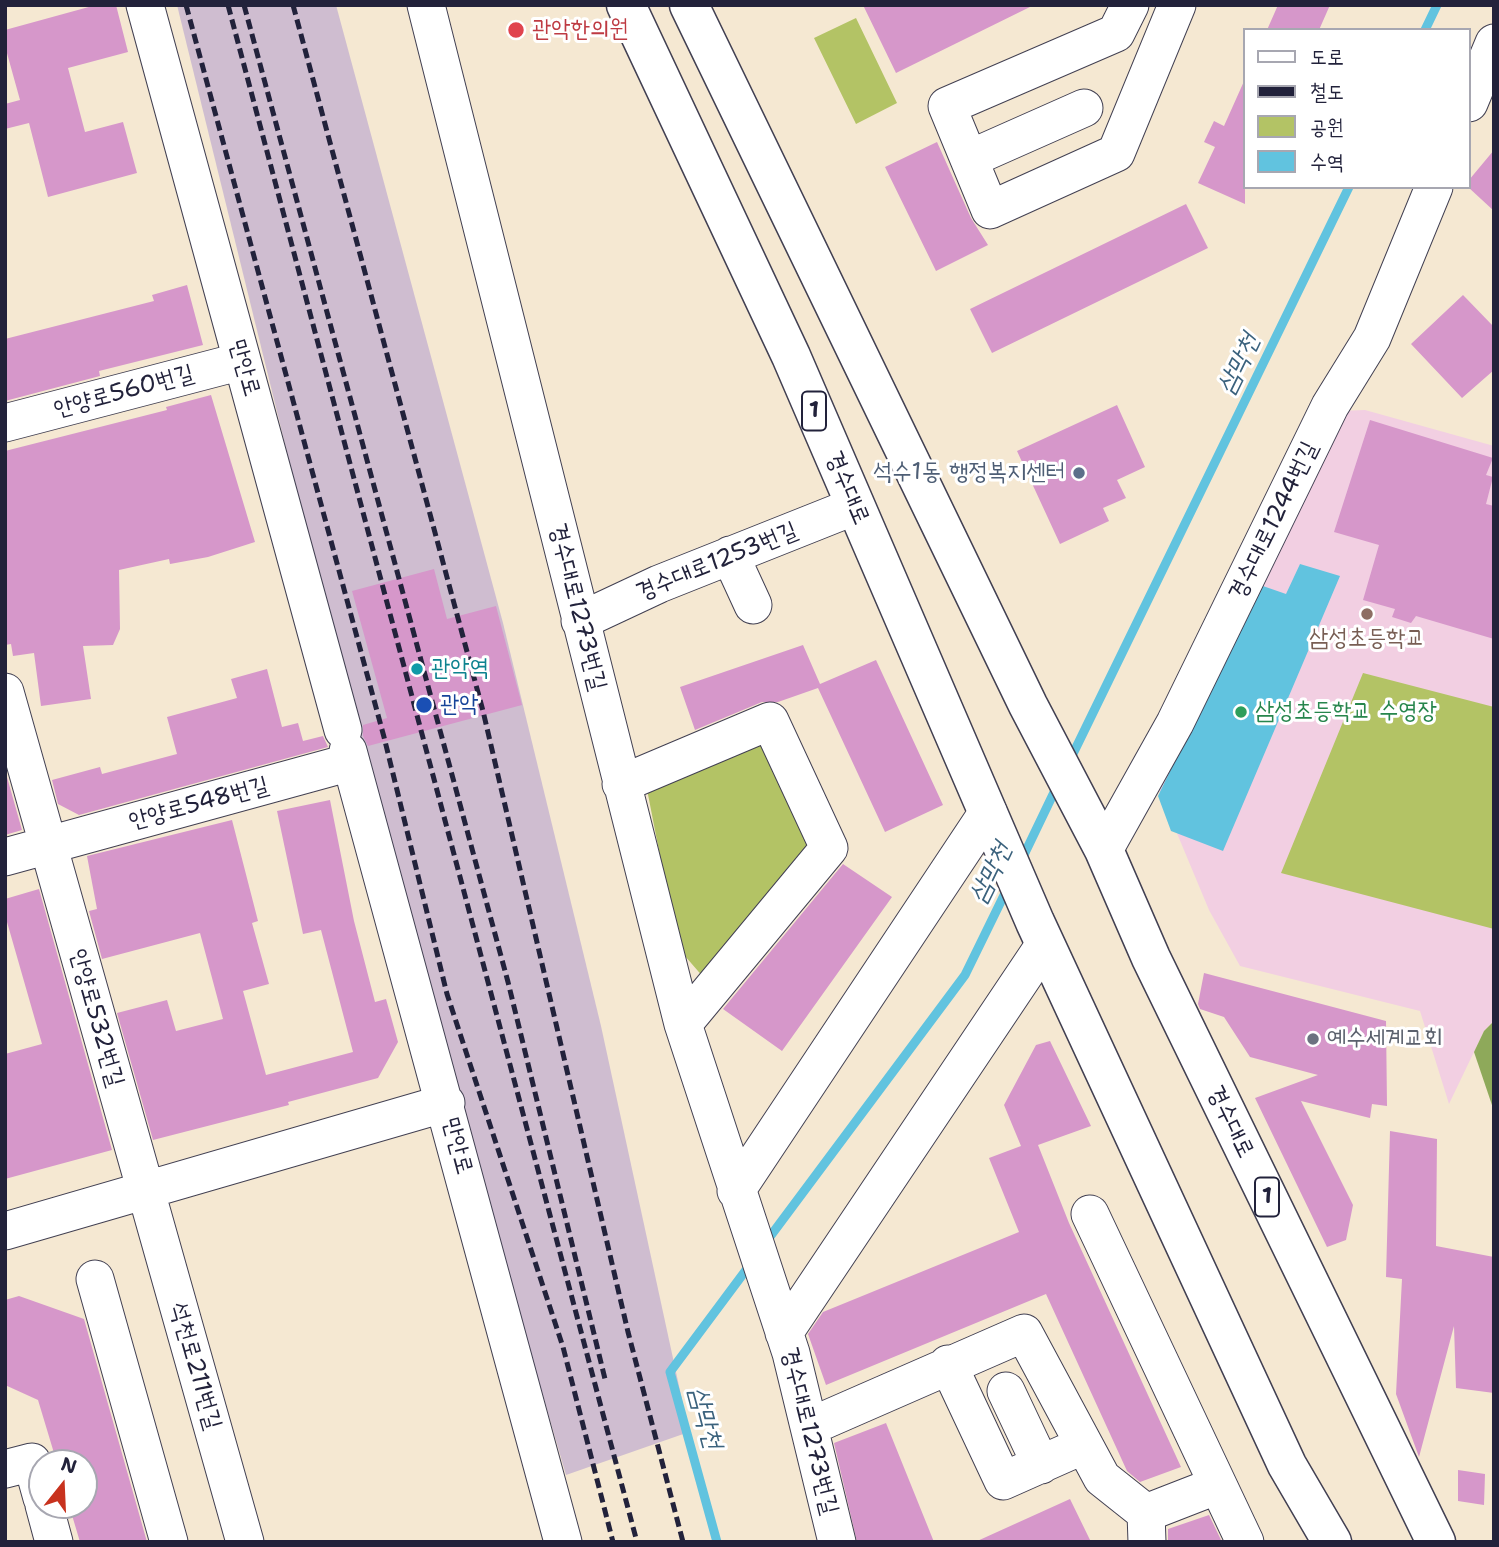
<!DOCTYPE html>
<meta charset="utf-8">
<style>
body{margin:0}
#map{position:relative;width:1499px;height:1547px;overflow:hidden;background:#f5e8d2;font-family:"Shantell Sans","Poor Story",sans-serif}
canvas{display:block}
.frame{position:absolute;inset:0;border:7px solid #22223b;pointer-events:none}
.legend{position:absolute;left:1243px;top:28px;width:228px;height:161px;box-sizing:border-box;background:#fff;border:2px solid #a7a7b1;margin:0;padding:9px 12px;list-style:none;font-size:21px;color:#22223b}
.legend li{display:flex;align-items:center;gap:14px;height:35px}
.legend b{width:35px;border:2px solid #a7a7b1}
.north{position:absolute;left:28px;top:1449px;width:70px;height:70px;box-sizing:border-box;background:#fff;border:2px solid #a7a7b1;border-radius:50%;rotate:18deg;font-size:19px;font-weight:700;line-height:28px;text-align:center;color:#22223b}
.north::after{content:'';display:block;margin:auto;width:24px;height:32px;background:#c8321e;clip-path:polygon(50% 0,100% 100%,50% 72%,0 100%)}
</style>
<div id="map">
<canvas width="1499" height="1547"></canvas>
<div class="frame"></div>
<ul class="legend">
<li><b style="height:9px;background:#fff"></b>도로</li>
<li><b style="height:9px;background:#22223b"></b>철도</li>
<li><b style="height:19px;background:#b3c365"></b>공원</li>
<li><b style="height:19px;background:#61c3df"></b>수역</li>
</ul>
<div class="north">N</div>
</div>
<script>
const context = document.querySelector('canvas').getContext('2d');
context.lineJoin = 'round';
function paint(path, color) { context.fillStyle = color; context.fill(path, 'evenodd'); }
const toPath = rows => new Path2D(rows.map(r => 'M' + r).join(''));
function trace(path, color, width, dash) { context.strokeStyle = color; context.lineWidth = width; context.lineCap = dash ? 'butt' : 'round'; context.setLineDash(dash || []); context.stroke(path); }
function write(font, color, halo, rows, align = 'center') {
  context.font = font + ' "Shantell Sans","Poor Story",sans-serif'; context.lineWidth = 6; context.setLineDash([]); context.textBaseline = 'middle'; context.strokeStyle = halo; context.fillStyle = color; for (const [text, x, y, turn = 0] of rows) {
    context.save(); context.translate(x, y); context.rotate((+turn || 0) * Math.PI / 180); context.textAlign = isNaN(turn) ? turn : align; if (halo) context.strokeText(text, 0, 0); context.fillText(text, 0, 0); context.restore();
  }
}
paint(toPath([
 [1365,410,1494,446,1494,1021,1484,1031,1449,1104,1420,1011,1240,966,1209,910,1156,783,1340,411]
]), '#f2cfe2');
paint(toPath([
 [177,5,336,5,503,623,601,1026,689,1432,566,1475,386,855]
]), '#cfbdd0');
paint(toPath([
 [856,18,897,103,856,124,814,38],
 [1363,673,1494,707,1494,929,1281,873],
 [770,721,829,848,711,986,678,948,644,774]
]), '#b3c365');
paint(toPath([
 [1494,1021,1494,1111,1474,1052,1484,1031]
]), '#8ea95a');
paint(toPath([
 [1300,564,1340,576,1223,851,1171,831,1158,796,1260,585,1286,594]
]), '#61c3df');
trace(toPath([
 [1425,30,1437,5],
 [1069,762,1349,187],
 [1022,859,1058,784],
 [766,1242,965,975,1008,887],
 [717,1542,670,1372,752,1262]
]), '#61c3df', 9);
paint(toPath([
 [96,5,116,5,128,52,68,68,85,132,123,122,137,173,48,197,29,123,5,129,5,104,20,100,5,46,5,30],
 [863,5,1034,5,896,73],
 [1278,5,1330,5,1319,30,1267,30],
 [1245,79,1245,204,1198,183,1215,147,1204,142,1214,121,1224,126],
 [937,142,971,218,988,245,936,271,885,167],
 [1494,150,1494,211,1468,187,1469,180],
 [1186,204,1208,248,992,353,970,309],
 [187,285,203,345,99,371,100,376,5,401,5,339,154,301,152,295],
 [1463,295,1494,327,1494,370,1462,398,1411,344],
 [211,395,255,542,208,557,170,564,169,559,119,570,120,629,113,645,83,646,91,699,41,706,34,653,13,656,11,644,5,645,5,451,167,410,166,407],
 [1117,405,1145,467,1117,480,1126,498,1103,508,1109,521,1060,544,1017,451],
 [1370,420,1493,458,1486,475,1493,477,1486,504,1494,506,1494,639,1416,616,1411,623,1392,617,1395,609,1363,600,1379,545,1334,532],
 [434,569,447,619,496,606,522,705,368,746,363,736,363,725,387,718,352,591],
 [803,645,820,684,876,660,943,805,885,832,818,688,778,702,762,702,695,730,680,687],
 [267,669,282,727,298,723,303,741,323,736,328,747,79,815,58,804,52,780,100,767,102,774,177,754,167,717,237,698,231,679],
 [5,770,22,830,5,835],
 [330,800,354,921,375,1002,386,999,398,1042,378,1078,288,1102,289,1105,153,1140,117,1013,167,1000,176,1031,223,1019,200,933,102,959,89,911,97,909,87,856,232,820,258,921,252,923,269,984,243,991,266,1075,353,1052,321,930,303,934,277,811],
 [843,864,892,897,782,1051,723,1009],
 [39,889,112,1150,5,1179,5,1054,42,1044,5,915,5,899],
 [1204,973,1386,1021,1387,1106,1372,1104,1370,1118,1301,1101,1353,1205,1346,1240,1327,1247,1255,1098,1318,1075,1250,1057,1224,1017,1200,1009,1198,1004],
 [1050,1041,1091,1126,1038,1145,1069,1223,1181,1467,1140,1482,1127,1471,1046,1294,826,1385,808,1334,823,1312,1019,1232,989,1158,1021,1146,1004,1105,1036,1045],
 [1390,1131,1437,1139,1436,1246,1494,1257,1494,1393,1456,1388,1454,1326,1419,1457,1396,1394,1402,1279,1386,1277],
 [19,1296,84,1319,147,1542,80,1542,69,1505,84,1505,84,1463,57,1463,38,1400,5,1385,5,1300],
 [886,1423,934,1542,857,1542,834,1443],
 [1458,1470,1485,1474,1484,1505,1458,1501],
 [1070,1499,1091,1542,975,1542],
 [1209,1515,1222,1542,1168,1542,1168,1529]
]), '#d697ca');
const minor = toPath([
 [145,5,343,730],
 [426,5,683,1024,791,1353,837,1542],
 [1130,5,1116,33,947,106,990,210,1116,153,1177,5],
 [1469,103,1494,43],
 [969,159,1084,108],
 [5,423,242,361],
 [730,555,753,605],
 [580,621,659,584,855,506],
 [5,692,245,1542],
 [348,751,563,1542],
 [621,784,770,721,829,848,683,1024],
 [1104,850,1175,723,1330,406,1372,338,1434,187],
 [5,857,351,762],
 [736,1191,988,812],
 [1090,1214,1245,1542],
 [5,1231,446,1103],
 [95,1279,169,1542],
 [784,1333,1045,944],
 [948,1364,1003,1481,1084,1445],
 [1006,1391,1041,1465],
 [809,1427,1024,1333,1102,1478,1146,1513,1147,1542],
 [5,1469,32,1462,42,1498],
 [44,1505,54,1542],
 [1146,1513,1218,1485]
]);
const major = toPath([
 [626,5,791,356,1035,922,1287,1465,1332,1542],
 [689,5,1028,705,1104,850,1151,958,1436,1542]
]);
trace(minor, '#424052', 39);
trace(major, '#424052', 41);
trace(minor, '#fff', 37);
trace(major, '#fff', 38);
trace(toPath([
 [186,5,384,737,447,994,563,1347,613,1542],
 [228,5,637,1542],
 [244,5,508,982,606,1383],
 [293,5,483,711,628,1332,683,1542]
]), '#22223b', 5, [10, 5]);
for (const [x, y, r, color] of [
 [516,30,9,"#e0444e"],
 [1079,473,7,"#5c6f8a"],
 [1367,614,7,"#8d6e63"],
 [417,669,7,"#0f9aa8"],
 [424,705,9,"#1a4fb4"],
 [1241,712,7,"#2e9e5b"],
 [1313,1039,7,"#6b7280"]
]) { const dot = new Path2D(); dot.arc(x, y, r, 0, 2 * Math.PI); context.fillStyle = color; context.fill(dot); trace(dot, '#fff', 2.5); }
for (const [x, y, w] of [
 [814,411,24],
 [1267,1197,24]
]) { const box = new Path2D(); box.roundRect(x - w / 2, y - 19.5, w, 39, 5); context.fillStyle = '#fff'; context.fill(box); trace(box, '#22223b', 2); }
write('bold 23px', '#22223b', null, [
 ["1",814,411],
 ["1",1267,1197]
]);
write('24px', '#be3a42', '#fff', [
 ["관악한의원",532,30]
], 'left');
write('24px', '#22223b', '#fff', [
 ["만안로",244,368,74],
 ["안양로560번길",124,392,-15],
 ["경수대로",847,488,67],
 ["경수대로1244번길",1274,521,-64],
 ["경수대로1253번길",717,562,-22],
 ["경수대로1273번길",577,607,76],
 ["안양로548번길",199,804,-15],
 ["안양로532번길",96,1018,74],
 ["경수대로",1230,1122,64],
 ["만안로",457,1146,75],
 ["석천로211번길",195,1366,74],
 ["경수대로1273번길",809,1431,76]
]);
write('24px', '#4e5e75', '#fff', [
 ["석수1동 행정복지센터",1065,473]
], 'right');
write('24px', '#785e54', '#fff', [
 ["삼성초등학교",1367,639]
]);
write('24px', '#0d838f', '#fff', [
 ["관악역",431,669]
], 'left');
write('24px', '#164399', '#fff', [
 ["관악",440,705]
], 'left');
write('24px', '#27864d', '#fff', [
 ["삼성초등학교 수영장",1255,712]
], 'left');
write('24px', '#5b616d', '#fff', [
 ["예수세계교회",1327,1039]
], 'left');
write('italic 26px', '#3b627d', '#fff', [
 ["삼막천",1239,364,-64],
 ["삼막천",991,873,-64],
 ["삼막천",705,1418,75]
]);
</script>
